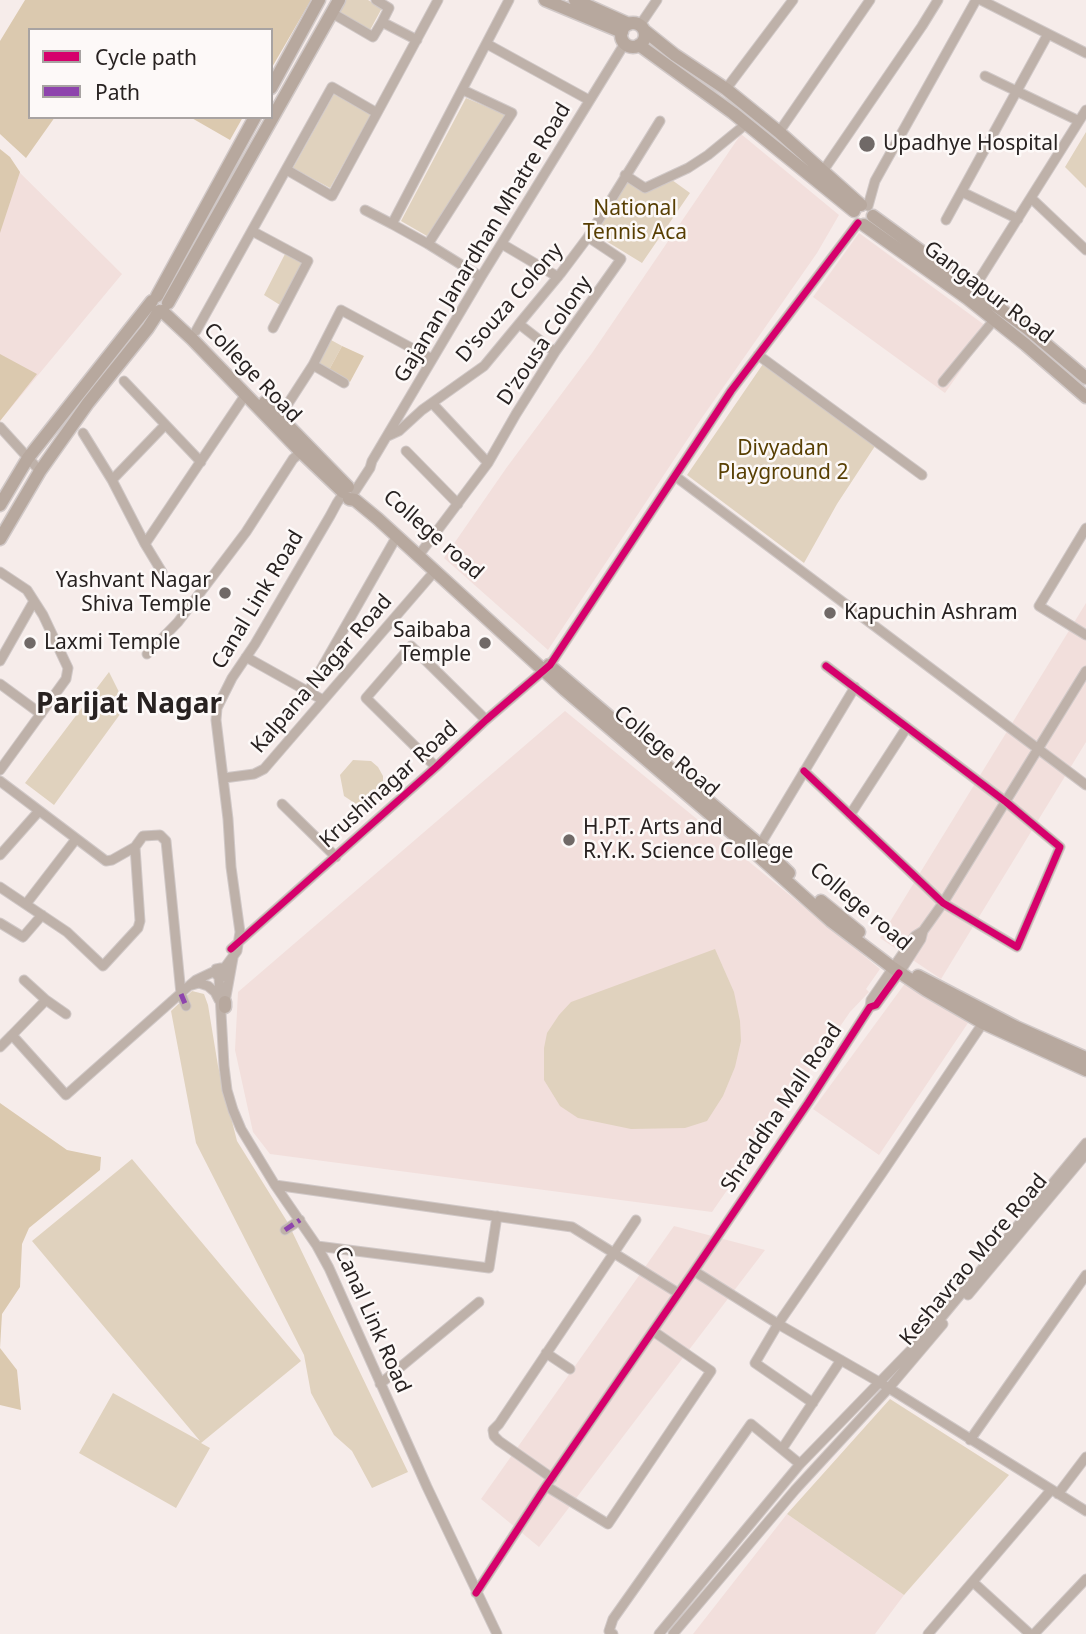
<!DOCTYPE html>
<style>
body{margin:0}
#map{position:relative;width:1086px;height:1634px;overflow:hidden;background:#f6ecea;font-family:"Noto Sans",sans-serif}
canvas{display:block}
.legend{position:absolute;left:28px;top:28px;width:245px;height:91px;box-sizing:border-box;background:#fdf9f8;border:2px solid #a8a3a2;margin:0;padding:9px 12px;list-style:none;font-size:21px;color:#282221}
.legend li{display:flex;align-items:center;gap:14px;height:35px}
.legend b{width:35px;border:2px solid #a8a3a2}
</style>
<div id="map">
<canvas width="1086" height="1634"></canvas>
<ul class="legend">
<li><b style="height:9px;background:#d6006c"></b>Cycle path</li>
<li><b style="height:9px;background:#8e44ad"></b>Path</li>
</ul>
</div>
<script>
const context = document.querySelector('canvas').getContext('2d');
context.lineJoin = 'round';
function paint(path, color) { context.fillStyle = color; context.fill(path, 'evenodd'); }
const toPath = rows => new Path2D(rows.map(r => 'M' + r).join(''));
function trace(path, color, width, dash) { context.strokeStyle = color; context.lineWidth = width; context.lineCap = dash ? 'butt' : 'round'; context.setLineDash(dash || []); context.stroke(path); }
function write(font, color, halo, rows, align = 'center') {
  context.font = font + ' "Noto Sans",sans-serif'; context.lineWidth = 5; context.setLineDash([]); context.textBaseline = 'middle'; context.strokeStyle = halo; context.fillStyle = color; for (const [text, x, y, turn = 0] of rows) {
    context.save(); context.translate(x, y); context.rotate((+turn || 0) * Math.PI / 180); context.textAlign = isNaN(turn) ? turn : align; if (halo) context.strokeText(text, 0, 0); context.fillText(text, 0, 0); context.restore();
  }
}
paint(toPath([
 [741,134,839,215,817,253,699,422,548,650,444,558,507,467,592,353],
 [0,153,122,274,0,421],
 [859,233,990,329,945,393,813,297],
 [1086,603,1086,742,941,979,880,938],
 [565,711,880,969,866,989,869,992,850,1012,712,1212,270,1154,253,1132,235,1050,238,992],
 [906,982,968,1023,879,1155,813,1109],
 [674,1226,765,1250,539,1547,481,1499],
 [787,1514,904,1595,875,1634,693,1634]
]), '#f2dfdc');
paint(toPath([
 [344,0,368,0,382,8,370,30,338,11],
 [334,94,371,115,330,188,293,168],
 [466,98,506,115,427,236,401,221],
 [1086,132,1086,188,1065,167],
 [625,178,645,191,672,180,690,193,642,263,593,233],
 [285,254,302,263,280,305,264,295],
 [331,340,342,346,329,370,318,364],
 [763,364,877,443,837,504,804,563,687,475],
 [109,672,126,706,54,805,25,783],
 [353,760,371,761,378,767,383,776,383,783,379,798,371,803,362,805,356,804,344,796,340,775],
 [715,949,734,992,740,1021,741,1041,735,1067,723,1096,707,1121,685,1128,631,1129,578,1118,560,1106,544,1080,544,1048,547,1033,559,1015,571,1002],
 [192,991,204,994,208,1005,218,1066,237,1141,288,1223,408,1472,372,1488,352,1451,334,1435,311,1393,304,1355,196,1143,171,1011],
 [132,1159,301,1361,201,1443,210,1448,176,1508,79,1453,113,1393,200,1441,32,1241],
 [890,1399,1009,1475,904,1595,787,1514]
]), '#e0d2be');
paint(toPath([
 [25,0,311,0,271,69,271,30,30,30,30,117,55,117,26,158,0,134,0,41],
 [190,117,243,117,230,140],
 [0,149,10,157,20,172,0,233],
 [342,346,364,356,350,382,329,370],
 [0,354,37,374,0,421],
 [0,1103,67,1150,101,1157,100,1170,29,1228,22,1244,20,1287,2,1314,0,1348,17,1370,21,1410,0,1405]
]), '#dbc9af');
const minor = toPath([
 [376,0,389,8,382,22],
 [981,0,1086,53],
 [332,13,373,37,382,22,417,40],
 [640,25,657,0],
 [487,44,589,100],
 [985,76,1079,121],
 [726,89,793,0],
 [779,132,870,0],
 [287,170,332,196,377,113],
 [823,171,922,26,938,0],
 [625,175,645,188,688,168,708,155,746,124],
 [962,192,1018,219],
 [1031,198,1086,250],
 [868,206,875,181,976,0],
 [365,210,392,224],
 [946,220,1048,34],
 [252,231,308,261,273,328],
 [428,244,512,113,463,90],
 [502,244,558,277],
 [481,277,428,244,392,224,509,0],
 [974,288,1086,110],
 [519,324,555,352],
 [196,331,332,87,377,113,438,0],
 [758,355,922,475],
 [313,365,344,383],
 [124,381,201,462],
 [943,382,994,320],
 [432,403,488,463],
 [280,416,313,365,341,310,432,359],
 [0,427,40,471],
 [83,433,112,480,145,544],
 [388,436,399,431,422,410,484,366,561,273,588,237],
 [406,451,458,504],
 [675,476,1086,785],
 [112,480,165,425],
 [355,491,370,468,372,461,481,277,625,43],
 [1086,528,1039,606,1086,635],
 [422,551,488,463,516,414,555,352,621,259,588,237,660,121],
 [0,572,27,590,43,615,68,668,66,679,0,770],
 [162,572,145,544,246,394],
 [147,654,178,622,246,532,293,459,301,452],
 [246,657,323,700],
 [0,661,34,601],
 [0,684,41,714],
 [308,692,397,536],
 [436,767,366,698,411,646,486,720],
 [804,771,943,903,1017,947,1060,847,1006,802,826,666],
 [224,778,254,774,264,769,434,572],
 [0,781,106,861,112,860,135,847],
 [282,804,336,857],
 [850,815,907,727],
 [760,845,855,687],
 [0,855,39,811],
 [0,887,67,932,103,966,138,928,140,921,135,847,143,836,160,835,166,841,181,994,186,1006],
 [26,904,76,839],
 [0,923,23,937,42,915],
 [231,949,436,767,486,720,550,665,731,391,858,223],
 [897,962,915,936,923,931],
 [903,967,921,939,923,931,943,903,1086,671],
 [223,970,237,951,240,932,231,867,228,819,216,720,217,708,232,678,255,644,330,516,337,503,343,494],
 [219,977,222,977,224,973,221,968,216,969,215,973,219,977,224,1066,227,1090,233,1110,241,1129,275,1185,317,1246,329,1268,427,1487,497,1634],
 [192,985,199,983,208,986,215,992,219,1000],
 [46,1000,66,1014],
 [225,1002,233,958],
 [870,1007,871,1000,893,968],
 [983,1023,882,1173,778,1324,879,1382,1086,1511],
 [12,1035,46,1000,24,980],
 [0,1047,12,1035,66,1095,190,985,196,980,215,971],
 [275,1185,572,1227,678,1293],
 [285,1230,300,1220],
 [317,1246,489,1268,497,1216],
 [694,1271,778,1324,755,1363,813,1403],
 [968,1295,1086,1154],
 [546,1353,570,1369],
 [380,1384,479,1302],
 [970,1440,1086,1275],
 [782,1449,841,1360],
 [552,1478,499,1441,494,1436,493,1430,499,1424,636,1220],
 [546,1486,608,1524,711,1371,653,1331],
 [1058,1494,1086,1457],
 [973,1582,1030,1634],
 [476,1593,546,1486,694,1271,808,1103,870,1007,876,1005,899,973],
 [613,1634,609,1631,613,1619,751,1424,800,1464],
 [659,1634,800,1464,937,1323,1086,1143],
 [673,1634,795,1490,888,1389,943,1324],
 [928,1634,1051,1490],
 [1034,1634,1086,1579]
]);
const major = toPath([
 [545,0,622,32],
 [575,0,629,24],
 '621 35a12 12 0 1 1 24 0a12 12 0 1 1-24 0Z',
 [645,31,675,55,726,89,779,132,861,205],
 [639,45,733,113,854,211],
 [271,88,319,0],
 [873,216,1028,329,1086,378],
 [864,225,967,298,1026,345,1086,397],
 [157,296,255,117],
 [168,303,339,0],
 [162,311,192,339,301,452,343,492],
 [265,402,348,487],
 [349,499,355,500,378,519,565,690,745,844,831,921,893,968,926,990,983,1023,1086,1070],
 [0,505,28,458,152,301],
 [0,539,40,471,88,403,148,328,159,311],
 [549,665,760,845,789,873],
 [821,901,859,932],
 [918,976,1016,1027,1086,1058],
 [225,1007,225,1002]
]);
trace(minor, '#d0c8c7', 11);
trace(major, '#d0c8c7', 15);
trace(minor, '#beb1a9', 9);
trace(major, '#b7a89e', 12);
trace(toPath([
 [181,994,186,1006],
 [285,1230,300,1220]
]), '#8e44ad', 5, [10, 5]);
trace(toPath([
 [804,771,943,903,1017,947,1060,847,1006,802,826,666],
 [231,949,436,767,486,720,550,665,731,391,858,223],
 [476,1593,546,1486,694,1271,808,1103,870,1007,876,1005,899,973]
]), '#d6006c', 7);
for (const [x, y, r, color] of [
 [867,144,9,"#706967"],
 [225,593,7,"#706967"],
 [830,613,7,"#706967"],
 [30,643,7,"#706967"],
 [485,643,7,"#706967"],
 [569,840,7,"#706967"]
]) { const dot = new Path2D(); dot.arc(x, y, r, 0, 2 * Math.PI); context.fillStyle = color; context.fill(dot); trace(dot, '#fdf9f8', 2.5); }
write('21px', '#282221', '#fdf9f8', [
 ["Upadhye Hospital",883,144],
 ["Yashvant Nagar",211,581,"right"],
 ["Shiva Temple",211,605,"right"],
 ["Kapuchin Ashram",844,613],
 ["Saibaba",471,631,"right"],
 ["Temple",471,655,"right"],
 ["Laxmi Temple",44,643],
 ["H.P.T. Arts and",583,828],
 ["R.Y.K. Science College",583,852]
], 'left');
write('21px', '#583f03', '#fdf9f8', [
 ["National",635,209],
 ["Tennis Aca",635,233],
 ["Divyadan",783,449],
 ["Playground 2",783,473]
]);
write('21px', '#282221', '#fdf9f8', [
 ["Gajanan Janardhan Mhatre Road",483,243,-59],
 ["Gangapur Road",988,293,37],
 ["D'souza Colony",510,303,-49],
 ["D'zousa Colony",545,341,-56],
 ["College Road",252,373,46],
 ["College road",433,535,41],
 ["Canal Link Road",258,600,-59],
 ["Kalpana Nagar Road",322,674,-49],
 ["College Road",666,752,40],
 ["Krushinagar Road",389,785,-42],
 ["College road",860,907,40],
 ["Shraddha Mall Road",782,1108,-56],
 ["Keshavrao More Road",974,1260,-50],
 ["Canal Link Road",372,1320,66]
]);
write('bold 28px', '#282221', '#fdf9f8', [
 ["Parijat Nagar",129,705]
]);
</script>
